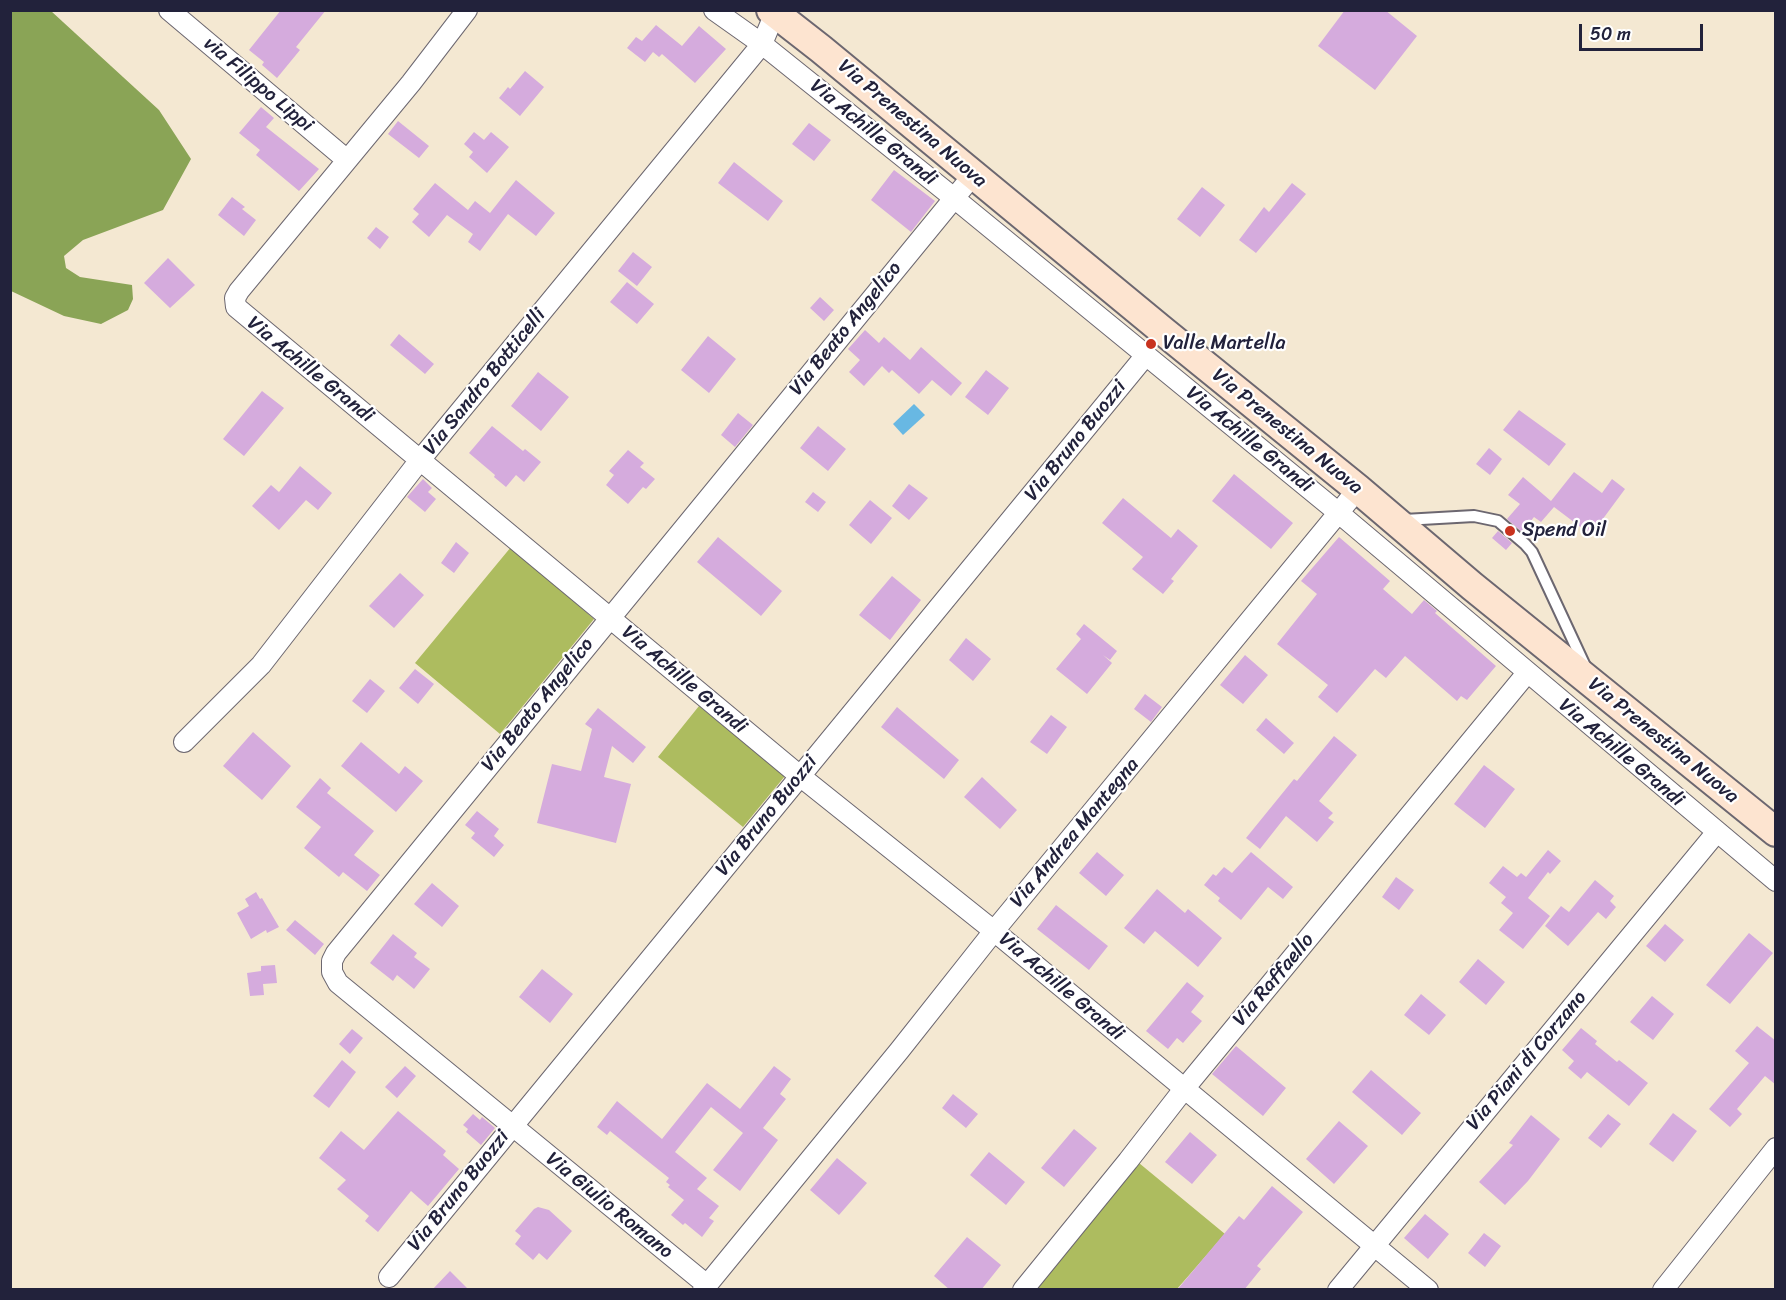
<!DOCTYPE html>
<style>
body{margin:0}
#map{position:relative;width:1786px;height:1300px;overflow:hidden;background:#f4e8d2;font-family:Sriracha,sans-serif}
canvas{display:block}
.frame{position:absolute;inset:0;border:12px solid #22223b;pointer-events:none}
.scale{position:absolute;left:1579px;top:24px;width:124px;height:27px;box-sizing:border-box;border:3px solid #22223b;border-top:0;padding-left:8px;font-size:18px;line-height:21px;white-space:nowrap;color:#22223b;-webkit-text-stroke:4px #fff;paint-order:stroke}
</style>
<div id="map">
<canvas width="1786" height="1300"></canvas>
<div class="frame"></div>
<div class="scale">50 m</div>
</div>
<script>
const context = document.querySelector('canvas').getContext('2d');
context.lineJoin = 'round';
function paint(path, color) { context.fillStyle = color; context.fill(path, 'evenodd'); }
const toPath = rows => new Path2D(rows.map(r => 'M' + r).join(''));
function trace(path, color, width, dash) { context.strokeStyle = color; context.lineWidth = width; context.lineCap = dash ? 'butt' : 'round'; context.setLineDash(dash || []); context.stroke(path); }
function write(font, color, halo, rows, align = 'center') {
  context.font = font + ' Sriracha,sans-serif'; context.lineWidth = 4.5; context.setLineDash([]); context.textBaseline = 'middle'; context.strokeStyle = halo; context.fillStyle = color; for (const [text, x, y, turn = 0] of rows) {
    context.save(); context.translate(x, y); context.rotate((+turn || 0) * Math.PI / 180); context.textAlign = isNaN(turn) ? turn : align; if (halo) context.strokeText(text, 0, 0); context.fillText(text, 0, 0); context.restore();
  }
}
paint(toPath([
 [511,547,594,619,500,734,415,663],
 [699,706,785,776,743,827,658,757],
 [1139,1163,1225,1234,1177,1289,1036,1290]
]), '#adbc5f');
paint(toPath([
 [11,10,51,11,159,110,191,159,163,210,83,240,64,256,66,268,80,277,132,285,133,299,128,310,101,324,64,316,11,291]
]), '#8aa456');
paint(toPath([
 [914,404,925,415,903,435,893,424]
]), '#68b8e3');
paint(toPath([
 [281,10,326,10,296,47,300,50,277,78,262,65,264,62,249,50],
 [1345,10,1385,10,1417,36,1375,90,1318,46],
 [656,25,682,46,699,26,726,49,695,83,662,54,659,57,653,52,645,62,627,48,636,37,642,41],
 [525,71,544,87,520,116,499,98,508,87,510,89],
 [261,107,274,118,266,127,319,169,299,191,256,155,260,150,239,133],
 [398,121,429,146,419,158,388,134],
 [809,123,831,140,814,161,792,144],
 [474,132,484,140,491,132,509,147,487,173,469,157,473,152,464,144],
 [734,162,783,201,768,221,718,183],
 [894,170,935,201,911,232,871,200],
 [516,180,555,213,536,236,508,214,480,251,468,242,473,234,447,215,429,237,412,222,419,214,413,209,435,183,468,210,475,201,490,213],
 [1292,183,1306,194,1256,253,1239,240,1264,207,1269,212],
 [1202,187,1225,205,1200,237,1177,219],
 [232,197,245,207,242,209,256,220,244,236,218,215],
 [376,227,389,237,380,249,367,238],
 [633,252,652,267,637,286,618,271],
 [168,258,195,285,170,308,144,283],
 [627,282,654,304,637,324,610,302],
 [820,297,834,310,824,321,810,308],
 [865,330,879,343,884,337,910,360,921,347,962,383,951,396,932,380,919,394,892,370,889,373,882,366,864,386,849,372,860,360,848,349],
 [399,334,434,364,425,374,390,345],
 [708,336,736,359,709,393,681,370],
 [986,370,1009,388,988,415,965,397],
 [538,372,569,397,541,431,511,406],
 [262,391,284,408,244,456,223,439],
 [1519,410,1566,444,1549,466,1503,430],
 [738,413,753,425,735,447,721,435],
 [492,426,523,451,525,449,541,462,524,482,516,475,506,487,494,477,495,475,469,453],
 [818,426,846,449,828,471,800,448],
 [1489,448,1502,459,1490,475,1476,464],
 [628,450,644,463,640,467,655,479,646,489,643,487,628,504,606,485,614,475,609,471],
 [300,466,332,493,318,510,306,500,279,530,252,506,271,485,279,492],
 [1574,472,1602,493,1612,479,1625,489,1591,535,1554,507,1541,522,1534,517,1522,532,1507,519,1520,504,1508,495,1523,477,1551,501],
 [1234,474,1293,523,1271,549,1212,501],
 [423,479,432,488,428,492,436,499,425,512,407,497],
 [909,484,928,498,909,520,892,506],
 [813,492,826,502,818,512,805,502],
 [1123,498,1171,538,1178,529,1198,546,1171,579,1174,581,1163,594,1132,569,1143,557,1102,523],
 [870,500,892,518,871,544,849,525],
 [1498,531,1512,543,1506,550,1492,538],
 [718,537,782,591,761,616,697,562],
 [1339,537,1390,581,1383,589,1412,614,1424,600,1437,611,1435,613,1496,666,1467,700,1461,696,1457,701,1405,656,1386,678,1375,669,1337,713,1318,697,1328,685,1277,644,1317,594,1301,581],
 [456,542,469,553,454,573,441,563],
 [400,573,424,595,394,628,369,606],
 [892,576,921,600,890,640,859,615],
 [1084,624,1117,651,1110,660,1103,655,1112,663,1087,694,1056,669,1081,639,1076,634],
 [966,638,991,659,973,681,949,660],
 [1245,655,1268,675,1243,704,1220,685],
 [415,669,434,684,418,704,399,688],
 [370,679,385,691,367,713,352,701],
 [1145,694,1162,707,1151,722,1134,709],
 [897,707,959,760,944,779,881,727],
 [598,708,646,747,633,763,612,746,604,777,631,784,616,843,537,823,552,764,581,771,592,729,585,724],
 [1051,715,1067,727,1047,754,1030,742],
 [1266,718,1294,743,1284,754,1256,730],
 [253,732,291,766,262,800,223,766],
 [1334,736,1357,755,1319,801,1333,813,1328,818,1334,822,1317,842,1286,816,1260,849,1246,838,1294,779,1297,781],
 [361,742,399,774,405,766,423,781,396,812,341,766],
 [1484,765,1515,789,1485,828,1454,804],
 [982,777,1017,810,1000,829,964,797],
 [320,778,331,788,327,793,374,831,354,855,380,875,367,891,343,872,339,877,304,848,321,827,296,807],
 [477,811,499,829,494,836,504,845,494,857,471,838,475,833,465,825],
 [1548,850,1561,861,1550,874,1548,872,1528,898,1550,916,1523,949,1499,930,1513,913,1501,903,1506,897,1489,883,1503,866,1517,877,1521,873,1526,877],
 [1097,852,1124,875,1106,896,1079,873],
 [1251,852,1293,887,1283,899,1268,887,1241,920,1218,901,1220,898,1204,885,1213,874,1216,876,1224,867,1232,873],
 [1396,877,1414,890,1399,910,1382,897],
 [1595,880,1614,896,1610,901,1616,907,1606,919,1598,912,1568,946,1545,926,1561,906,1569,912],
 [432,883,459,906,442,927,414,904],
 [1157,889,1185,913,1188,909,1222,938,1198,967,1155,931,1144,944,1124,928],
 [256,892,260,899,262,898,279,927,267,933,266,930,251,939,237,913,249,906,245,899],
 [1056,905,1108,946,1089,970,1037,929],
 [295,920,324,944,315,955,286,930],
 [1665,924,1684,940,1665,962,1646,946],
 [1749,933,1773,953,1730,1004,1706,985],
 [393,934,417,953,414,957,430,969,414,989,397,975,393,981,370,963],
 [1478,959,1505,982,1486,1005,1459,982],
 [275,965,277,983,263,984,264,995,250,996,247,973,261,971,261,966],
 [542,969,573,994,550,1023,519,997],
 [1187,982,1204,996,1191,1012,1202,1021,1183,1043,1177,1038,1168,1049,1146,1031],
 [1421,994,1446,1015,1429,1035,1404,1015],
 [1652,996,1674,1014,1653,1040,1630,1022],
 [1757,1026,1776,1041,1776,1085,1765,1076,1737,1109,1742,1114,1730,1127,1709,1109,1749,1063,1735,1051],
 [1581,1028,1597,1041,1595,1044,1617,1062,1619,1060,1648,1083,1629,1106,1587,1072,1581,1079,1568,1068,1574,1061,1562,1050],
 [352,1029,363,1038,350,1054,339,1044],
 [1236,1046,1286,1088,1263,1116,1212,1074],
 [342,1060,356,1072,329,1108,313,1096],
 [405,1066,416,1076,397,1098,385,1087],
 [774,1066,791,1079,780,1094,786,1099,763,1128,778,1140,740,1191,713,1170,743,1133,711,1107,675,1152,707,1178,697,1189,719,1206,709,1218,714,1221,702,1237,685,1223,683,1225,671,1215,684,1200,668,1187,670,1185,666,1182,669,1178,610,1131,607,1135,597,1127,617,1101,662,1139,707,1083,740,1109],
 [1371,1070,1421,1113,1402,1135,1352,1092],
 [953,1094,978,1114,966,1128,942,1108],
 [398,1111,446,1151,443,1155,459,1169,428,1206,411,1191,378,1232,365,1221,369,1216,337,1189,346,1180,319,1158,341,1131,364,1150],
 [1673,1113,1697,1131,1673,1162,1649,1144],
 [473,1114,480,1120,482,1117,495,1128,481,1145,466,1132,468,1129,463,1125],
 [1608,1114,1621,1124,1601,1148,1588,1138],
 [1531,1115,1560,1139,1528,1181,1505,1205,1479,1182,1513,1145,1509,1143],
 [1339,1121,1368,1146,1334,1184,1306,1159],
 [1074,1129,1097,1148,1064,1187,1041,1168],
 [1190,1132,1217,1155,1192,1184,1165,1162],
 [989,1152,1025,1182,1006,1205,970,1175],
 [837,1158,867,1183,839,1215,810,1190],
 [1272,1186,1303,1212,1257,1266,1261,1269,1244,1290,1177,1290,1239,1216,1244,1220],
 [538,1207,549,1210,572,1231,547,1260,539,1253,533,1260,515,1244,521,1236,515,1231,534,1209],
 [1425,1214,1449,1234,1428,1259,1404,1238],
 [1484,1233,1501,1246,1485,1267,1468,1253],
 [967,1237,1001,1265,981,1290,950,1290,934,1276],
 [450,1271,469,1290,432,1290]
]), '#d5abdd');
const service = toPath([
 [1404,520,1474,516,1498,521,1525,544,1532,552,1585,666]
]);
const minor = toPath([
 [169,10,347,160],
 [467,10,411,83,239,291,235,298,236,307,800,776,994,931,1428,1290],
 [714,10,762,44,954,198,1340,514,1776,881],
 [184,742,261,665,420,460,762,44,775,13],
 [389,1277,1146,355],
 [707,1285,338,983,332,972,332,961,336,953,974,174],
 [703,1290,899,1051,994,931,1358,489],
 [1023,1290,1128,1161,1184,1089,1527,673],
 [1338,1290,1716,833],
 [1663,1290,1776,1148]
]);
const secondary = toPath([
 [771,10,821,49,1163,331,1358,489,1472,586,1776,832]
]);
trace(service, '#6c6770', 14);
trace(minor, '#6c6770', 22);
trace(secondary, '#6c6770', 32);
trace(service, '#fff', 10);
trace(minor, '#fff', 20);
trace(secondary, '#fde4d0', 28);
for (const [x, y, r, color] of [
 [1151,344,6,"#c8321e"],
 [1510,531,6,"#c8321e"]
]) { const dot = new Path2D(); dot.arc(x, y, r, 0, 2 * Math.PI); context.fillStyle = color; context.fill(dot); trace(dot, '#fff', 2); }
write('20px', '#22223b', '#fff', [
 ["via Filippo Lippi",258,85,40],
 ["Via Prenestina Nuova",912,124,40],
 ["Via Achille Grandi",873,133,39],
 ["Via Beato Angelico",846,329,-51],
 ["Via Achille Grandi",310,370,39],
 ["Via Sandro Botticelli",485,382,-51],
 ["Via Prenestina Nuova",1287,432,39],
 ["Via Achille Grandi",1249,440,39],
 ["Via Bruno Buozzi",1076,441,-51],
 ["Via Achille Grandi",684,680,40],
 ["Via Beato Angelico",538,705,-51],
 ["Via Prenestina Nuova",1663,741,39],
 ["Via Achille Grandi",1621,753,40],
 ["Via Bruno Buozzi",767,816,-51],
 ["Via Andrea Mantegna",1075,833,-50],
 ["Via Raffaello",1274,980,-50],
 ["Via Achille Grandi",1061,987,40],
 ["Via Piani di Corzano",1527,1061,-50],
 ["Via Bruno Buozzi",459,1191,-51],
 ["Via Giulio Romano",609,1206,39]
]);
write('20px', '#22223b', '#fff', [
 ["Valle Martella",1163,344],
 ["Spend Oil",1522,531]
], 'left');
</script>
